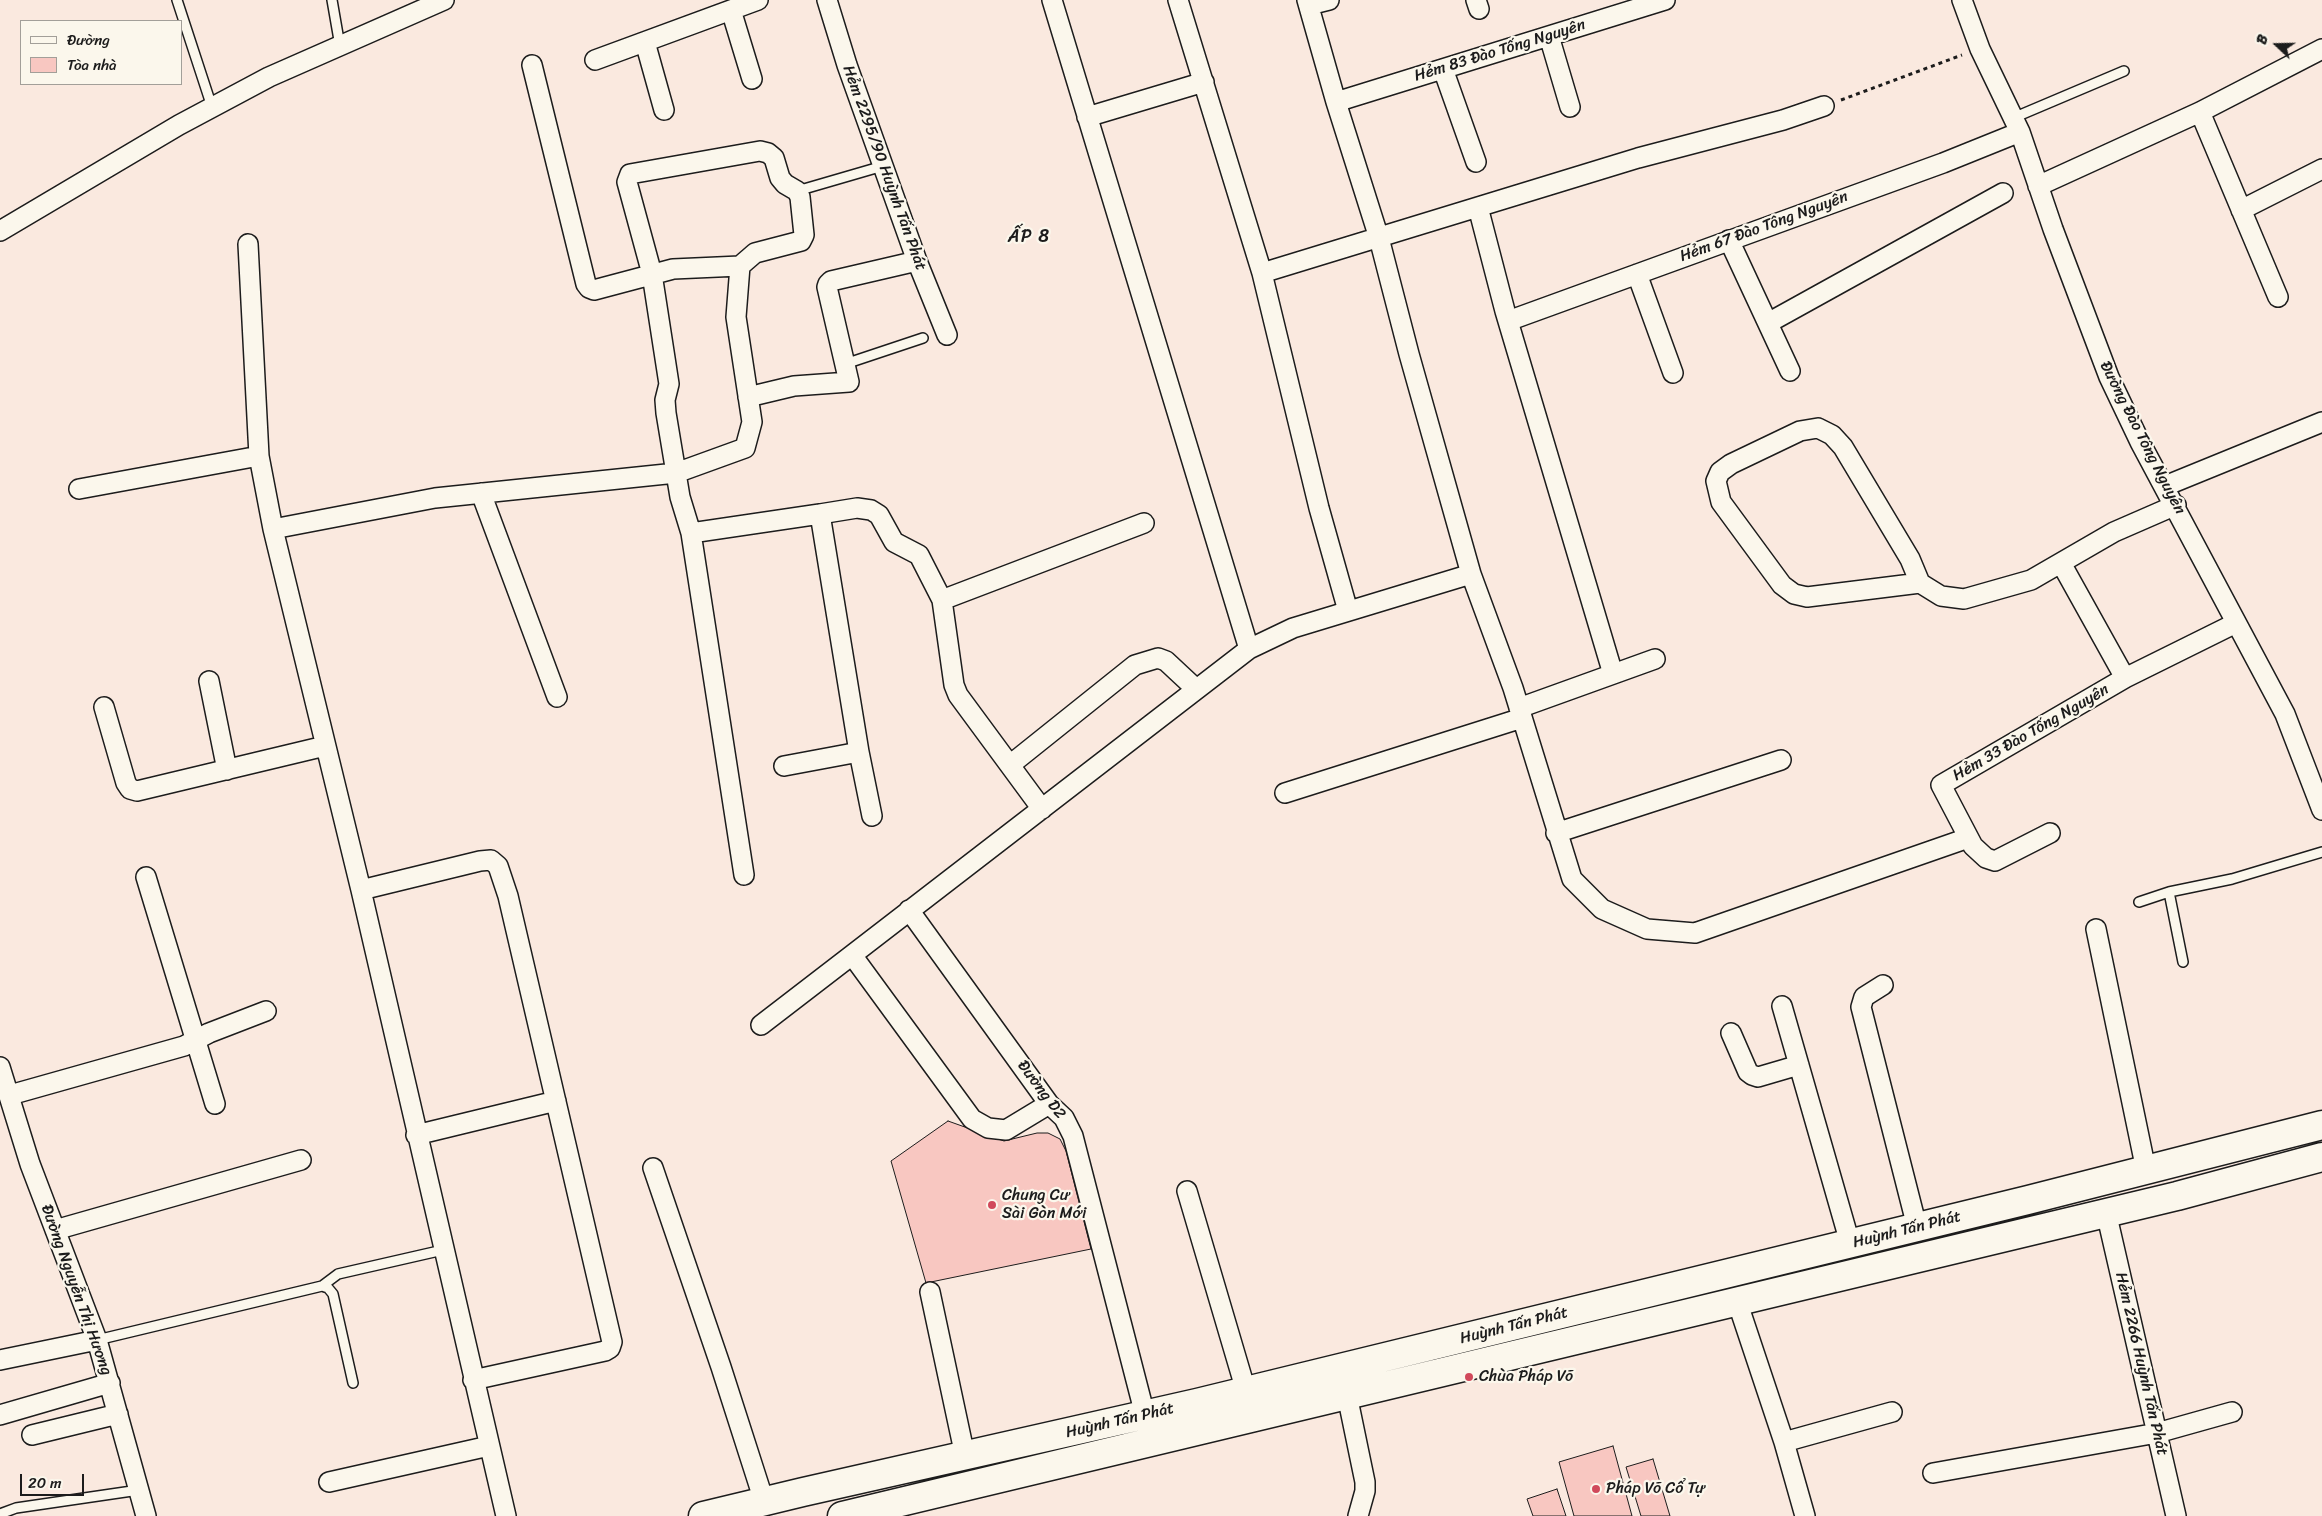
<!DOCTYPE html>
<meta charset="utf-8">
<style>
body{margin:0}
#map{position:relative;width:2322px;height:1516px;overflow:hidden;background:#fae9df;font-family:Sriracha,sans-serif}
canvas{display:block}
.legend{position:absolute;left:20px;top:20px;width:162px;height:65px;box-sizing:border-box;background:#fbf7ec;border:1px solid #a29f99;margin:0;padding:6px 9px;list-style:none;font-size:15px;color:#1c1c1c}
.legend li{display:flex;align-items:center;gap:10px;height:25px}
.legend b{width:25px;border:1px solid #a29f99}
.north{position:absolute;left:2252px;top:20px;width:50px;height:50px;-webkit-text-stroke:4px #fbf7ec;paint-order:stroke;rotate:291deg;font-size:14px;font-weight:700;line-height:20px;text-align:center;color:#1c1c1c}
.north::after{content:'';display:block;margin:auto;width:18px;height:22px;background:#1c1c1c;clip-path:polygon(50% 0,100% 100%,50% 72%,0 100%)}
.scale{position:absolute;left:20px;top:1474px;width:64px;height:22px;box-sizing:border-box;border:2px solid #1c1c1c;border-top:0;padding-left:6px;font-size:15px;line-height:18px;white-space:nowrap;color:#1c1c1c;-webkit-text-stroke:4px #fbf7ec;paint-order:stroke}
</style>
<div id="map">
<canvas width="2322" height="1516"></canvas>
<ul class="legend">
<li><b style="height:6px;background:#fbf7ec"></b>Đường</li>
<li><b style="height:14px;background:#f8c7c1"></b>Tòa nhà</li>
</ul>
<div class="north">B</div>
<div class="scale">20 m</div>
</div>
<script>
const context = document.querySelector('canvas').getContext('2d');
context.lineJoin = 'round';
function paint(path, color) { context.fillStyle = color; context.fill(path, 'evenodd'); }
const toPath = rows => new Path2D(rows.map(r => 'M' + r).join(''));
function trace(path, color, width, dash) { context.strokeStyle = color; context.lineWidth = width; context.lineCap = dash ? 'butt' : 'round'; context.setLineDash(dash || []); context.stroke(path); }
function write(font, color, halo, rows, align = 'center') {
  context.font = font + ' Sriracha,sans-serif'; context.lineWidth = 4.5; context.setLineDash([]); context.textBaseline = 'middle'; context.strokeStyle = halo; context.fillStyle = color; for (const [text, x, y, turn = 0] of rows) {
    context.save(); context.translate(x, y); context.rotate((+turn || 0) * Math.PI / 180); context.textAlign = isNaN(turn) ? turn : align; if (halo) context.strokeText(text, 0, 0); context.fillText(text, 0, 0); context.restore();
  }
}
const building = toPath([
 [948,1121,1004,1141,1037,1133,1048,1133,1060,1139,1066,1151,1091,1249,926,1283,891,1161,948,1121],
 [1613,1446,1632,1516,1574,1516,1559,1462,1613,1446],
 [1653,1459,1670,1516,1641,1516,1626,1467,1653,1459],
 [1557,1489,1566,1516,1533,1516,1527,1499,1557,1489]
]);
paint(building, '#f8c7c1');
trace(building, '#1c1c1c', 1);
const lane = toPath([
 [177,0,212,107],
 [332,0,340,46],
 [2013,118,2124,71],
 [797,191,883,166],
 [845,364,923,338],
 [2169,892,2183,962],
 [2139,902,2169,892,2232,879,2322,852],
 [322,1286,338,1274,443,1250],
 [97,1340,322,1286,328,1288,333,1294,353,1383],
 [0,1514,16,1508,139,1490]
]);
const street = toPath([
 [827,0,847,65,917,261,947,335],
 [1052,0,1249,649],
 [1178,0,1262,273,1319,508,1348,611],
 [1307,0,1336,102,1379,238,1409,354,1471,574,1513,688,1572,879,1602,909,1647,929,1695,933,1968,838],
 [1476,0,1479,9],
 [1962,0,1980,49,2020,132,2053,229,2109,377,2140,442,2285,714,2322,810],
 [1309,5,1329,0],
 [731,10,752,79],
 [1549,36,1570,107],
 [645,42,664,110],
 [595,60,758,0],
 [532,65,586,284,589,288,594,290,673,269,740,266],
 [1443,69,1476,162],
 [1336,102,1665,0],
 [2200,112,2278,297],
 [1087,117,1204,82],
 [2038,186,2200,112,2322,49],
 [1478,207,1505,311,1613,674],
 [2241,210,2322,169],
 [0,231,179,125,269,77,444,0],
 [1729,240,1790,371],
 [248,244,259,456,273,529,361,890,506,1516],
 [1262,273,1638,158,1783,120,1824,106],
 [1637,274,1673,373],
 [1508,321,1943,163,2020,132],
 [1768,323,2003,193],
 [748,397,794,386,849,382,827,287,828,284,831,281,917,261],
 [2165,486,2322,422],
 [79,489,259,456],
 [481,493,557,697],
 [820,514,857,508,871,510,879,515,894,542,919,555,942,600],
 [273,529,435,498,676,473,745,448,752,422,736,317,740,266,755,253,801,241,804,235,800,197,797,191,785,184,780,178,774,158,768,153,760,151,630,174,627,182,652,274,669,384,665,400,666,413,680,497,691,533,744,875],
 [691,533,820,514,859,752,784,766],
 [2061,563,2125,678],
 [1920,583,1807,597,1794,594,1782,585,1721,502,1716,481,1720,472,1731,464,1800,431,1818,428,1832,435,1843,447,1910,559,1920,583,1941,596,1964,599,2031,580,2114,532,2176,505],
 [209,681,227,770],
 [104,707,126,783,130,789,137,791,325,746],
 [1519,708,1655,659],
 [859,752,872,816],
 [1010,765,1135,665,1158,658,1166,661,1196,689],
 [1285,793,1522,718],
 [1042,809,958,695,954,685,942,600,1144,523],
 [1556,833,1781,760],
 [2050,833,1995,861,1986,858,1973,846,1941,785,2125,678,2236,623],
 [146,877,215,1104],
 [361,890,480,861,491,860,498,866,508,896,612,1342,610,1348,605,1351,473,1380],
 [909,910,1049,1104,1064,1118,1073,1136,1145,1415],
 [2096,929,2146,1170],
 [1883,985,1864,997,1861,1007,1917,1227],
 [1782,1006,1850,1243],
 [761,1025,852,955],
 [1731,1033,1748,1072,1752,1075,1758,1077,1799,1065],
 [0,1067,30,1164,97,1340,146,1516],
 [10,1095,184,1046,209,1033,266,1011],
 [1049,1104,1006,1130,988,1128,972,1119,852,955,1249,649,1293,628,1471,574],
 [416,1135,556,1101],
 [653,1168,721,1367,764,1501],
 [1187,1191,1246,1391],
 [2106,1212,2176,1516],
 [55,1230,301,1160],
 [930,1292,965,1456],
 [1737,1301,1784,1442,1805,1516],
 [0,1360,97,1340],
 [1347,1395,1365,1482,1365,1491,1358,1516],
 [0,1415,110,1383],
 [32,1435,118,1414],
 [1784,1442,1892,1412],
 [1933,1473,2157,1433,2232,1412],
 [329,1482,489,1446]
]);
const primary = toPath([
 [703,1516,803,1492,1197,1403,2028,1200,2322,1125],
 [842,1516,2177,1196,2322,1157]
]);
trace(lane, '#1c1c1c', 12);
trace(street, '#1c1c1c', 22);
trace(primary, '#1c1c1c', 31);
trace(toPath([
 [1841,100,1962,55]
]), '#1c1c1c', 3, [4, 4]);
trace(lane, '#fbf7ec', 9);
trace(street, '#fbf7ec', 19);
trace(primary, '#fbf7ec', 28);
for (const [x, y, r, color] of [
 [992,1205,5,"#d1495b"],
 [1469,1377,5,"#d1495b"],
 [1596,1489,5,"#d1495b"]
]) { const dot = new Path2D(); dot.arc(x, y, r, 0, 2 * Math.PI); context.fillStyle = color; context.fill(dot); trace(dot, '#fbf7ec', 2); }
write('16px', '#1c1c1c', '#fbf7ec', [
 ["Hẻm 83 Đào Tống Nguyên",1500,51,-17],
 ["Hẻm 2295/90 Huỳnh Tấn Phát",884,168,70],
 ["Hẻm 67 Đào Tông Nguyên",1764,227,-20],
 ["Đường Đào Tông Nguyên",2142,438,63],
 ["Hẻm 33 Đào Tống Nguyên",2031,733,-30],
 ["Đường D2",1041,1090,53],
 ["Huỳnh Tấn Phát",1907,1230,-14],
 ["Đường Nguyễn Thị Hương",76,1290,70],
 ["Huỳnh Tấn Phát",1514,1326,-14],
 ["Hẻm 2266 Huỳnh Tấn Phát",2141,1364,77],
 ["Huỳnh Tấn Phát",1120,1421,-13]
]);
write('16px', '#1c1c1c', '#fbf7ec', [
 ["Chung Cư",1002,1196],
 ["Sài Gòn Mới",1002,1214],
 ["Chùa Pháp Võ",1479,1377],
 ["Pháp Võ Cổ Tự",1606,1489]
], 'left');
context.letterSpacing = '1px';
write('18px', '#1c1c1c', '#fbf7ec', [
 ["ẤP 8",1029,237]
]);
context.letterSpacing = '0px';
</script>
